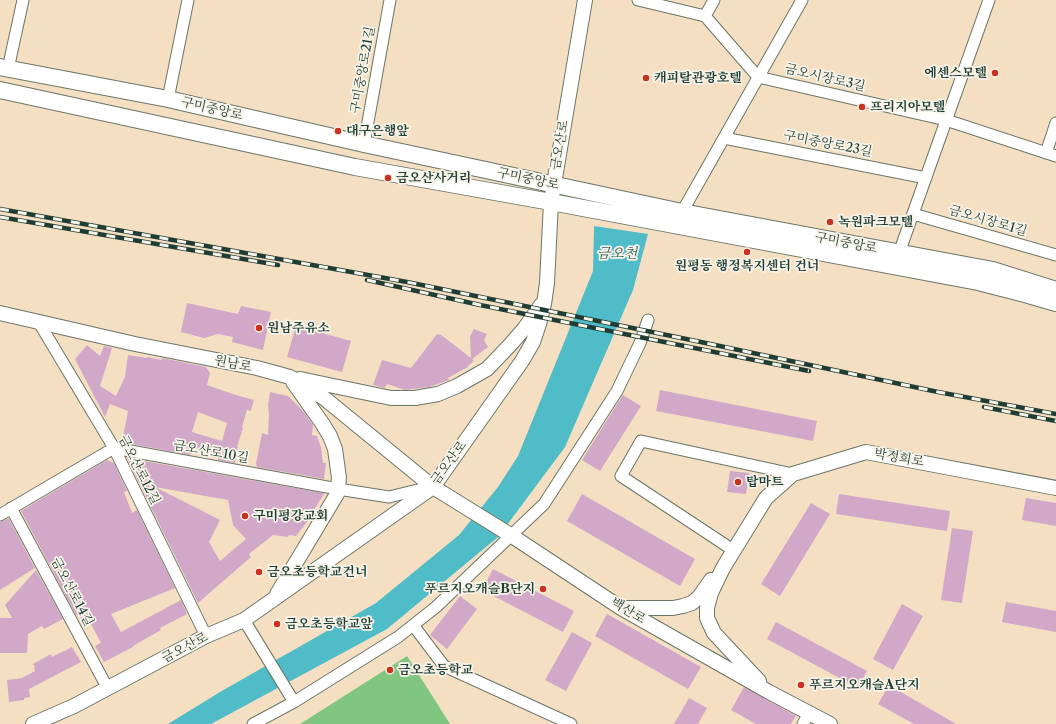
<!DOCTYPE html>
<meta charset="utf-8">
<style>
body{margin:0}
canvas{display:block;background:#f4dfc3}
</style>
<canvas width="1056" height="724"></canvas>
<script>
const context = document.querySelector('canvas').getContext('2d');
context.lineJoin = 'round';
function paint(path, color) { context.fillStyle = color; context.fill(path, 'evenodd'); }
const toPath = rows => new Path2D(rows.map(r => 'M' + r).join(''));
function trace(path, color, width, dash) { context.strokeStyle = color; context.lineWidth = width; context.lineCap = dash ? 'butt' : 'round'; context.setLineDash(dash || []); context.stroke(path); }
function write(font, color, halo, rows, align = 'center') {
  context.font = font + ' "Libre Caslon Text","Noto Serif KR",serif'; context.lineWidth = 3.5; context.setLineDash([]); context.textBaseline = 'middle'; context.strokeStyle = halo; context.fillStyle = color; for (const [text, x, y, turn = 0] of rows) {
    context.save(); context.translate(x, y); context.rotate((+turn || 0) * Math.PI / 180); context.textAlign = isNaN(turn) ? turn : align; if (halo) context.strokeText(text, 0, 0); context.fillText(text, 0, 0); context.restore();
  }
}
paint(toPath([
 [407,656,450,724,300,724]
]), '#80c681');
paint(toPath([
 [594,226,648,234,633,290,565,447,498,537,387,629,211,724,168,724,220,692,376,603,459,535,498,487,518,456,593,271]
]), '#4fbcc8');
paint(toPath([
 [187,303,238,314,241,306,271,312,263,350,232,342,233,337,218,334,204,338,181,332],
 [296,326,351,341,342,372,287,357],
 [474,329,487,334,484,340,488,347,472,359,474,361,468,366,468,367,448,378,449,380,429,387,405,390,387,384,385,388,373,385,382,360,411,368,437,334,439,335,440,334,471,358,470,336],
 [87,345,100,356,104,346,112,348,100,386,116,396,125,377,128,355,147,358,147,357,162,360,162,358,206,367,210,373,207,385,236,395,254,400,251,411,247,410,242,427,243,428,237,447,238,447,235,463,218,460,219,455,191,447,190,455,122,442,128,411,110,404,105,417,75,359],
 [198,412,227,423,222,441,192,432],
 [660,390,817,421,813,441,656,411],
 [270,392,288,396,304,412,313,425,312,435,317,436,321,447,323,463,326,463,324,479,257,467,256,464,262,433,268,435,269,414,268,405],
 [623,395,641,406,600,471,582,460],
 [127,458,323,493,324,494,312,513,314,513,296,536,289,535,288,537,273,535,249,554,251,557,198,603],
 [155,487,228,500,233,525,246,539,220,561,209,542,220,520],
 [107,460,114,463,127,491,124,492,132,513,137,510,175,588,111,614,121,632,181,600,187,614,160,628,161,630,133,646,133,647,104,662,95,646,101,643,89,620,86,621,84,617,81,619,79,614,76,615,21,511],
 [730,471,749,473,746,494,727,492],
 [582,494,695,559,680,586,567,521],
 [839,494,950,511,947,531,836,514],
 [1026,498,1056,503,1056,526,1022,520],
 [811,503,830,514,780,596,761,584],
 [7,519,9,519,35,568,0,590,0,522],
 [952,528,973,531,962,603,941,600],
 [493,569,574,611,563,632,482,590],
 [36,570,63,619,44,629,42,626,28,634,27,653,0,653,0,618,12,618,5,605],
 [460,596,477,609,447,649,430,635],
 [1006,602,1056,611,1056,632,1002,622],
 [902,604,923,616,893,670,873,659],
 [607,614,701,667,688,689,595,636],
 [776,622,867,671,858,688,767,639],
 [572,632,592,643,566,691,545,680],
 [72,647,81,662,29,689,30,697,24,698,24,700,9,702,7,680,22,678,35,671,34,668,35,667,33,664,51,654,52,657],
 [889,685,956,724,914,724,878,704],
 [744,687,796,716,791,724,756,724,731,710],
 [689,698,707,708,698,724,674,724]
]), '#d2a8c9');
const minor = toPath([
 [638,0,705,16,758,77,946,120,1056,156],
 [705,16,714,0],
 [8,69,23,0],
 [168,99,188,0],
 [724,138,926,178],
 [364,144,390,0],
 [1046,153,1056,123],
 [682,212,802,0],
 [913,214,1056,255],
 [899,253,989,0],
 [38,321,114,448,206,636],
 [11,508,108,689],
 [0,515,114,448,338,489,389,497,430,487],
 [733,550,621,476,641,441,793,474],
 [244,620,294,702],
 [413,625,444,666,571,724],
 [253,724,294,702,398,637,436,607,544,504,617,391,640,343,648,320],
 [803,724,809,713]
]);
const tertiary = toPath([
 [0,313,135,344,257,368,290,377,324,398,433,487,512,536,621,608,769,692,830,724],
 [300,379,391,398,415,398,438,394,457,386,487,369,510,345,524,329,541,305],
 [277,594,337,494,339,478,335,449,330,436,322,423,293,382],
 [623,608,673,608,683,606,692,603,699,597,711,580],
 [759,681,714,633,707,618,707,608,711,593,723,568,766,498,793,474,866,452,1056,488],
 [33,724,74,706,206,636,244,620,433,487,522,361,533,342,539,324,544,304,547,283,551,202,585,0]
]);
const secondary = toPath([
 [0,67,168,99,364,144,682,212,993,270,1056,290],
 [0,90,355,167,551,202,978,282,1025,294,1056,303]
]);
trace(minor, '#6a7666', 13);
trace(tertiary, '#6a7666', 16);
trace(secondary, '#6a7666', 18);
trace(minor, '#fff', 11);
trace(tertiary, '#fff', 14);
trace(secondary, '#fff', 16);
const rail = toPath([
 [0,209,407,282,696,341,938,392,1056,414],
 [0,217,278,265],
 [367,280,480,305,809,371],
 [984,407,1056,421]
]);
trace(rail, '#1f3d34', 4.5);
trace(rail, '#f7f3e8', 3, [9]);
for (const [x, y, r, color] of [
 [995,73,4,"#c8321e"],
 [646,78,4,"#c8321e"],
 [862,107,4,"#c8321e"],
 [338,131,4,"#c8321e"],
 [388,178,4,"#c8321e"],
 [830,222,4,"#c8321e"],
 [747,252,4,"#c8321e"],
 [259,328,4,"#c8321e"],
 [738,482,4,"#c8321e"],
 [245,516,4,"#c8321e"],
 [259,572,4,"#c8321e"],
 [543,589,4,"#c8321e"],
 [277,624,4,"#c8321e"],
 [390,670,4,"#c8321e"],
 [801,685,4,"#c8321e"]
]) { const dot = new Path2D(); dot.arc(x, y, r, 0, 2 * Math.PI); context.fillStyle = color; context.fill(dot); trace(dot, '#f7f3e8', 1.5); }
write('13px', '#1f3d34', '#f7f3e8', [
 ["구미중앙로21길",363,70,-80],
 ["금오시장로3길",825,78,13],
 ["구미중앙로",212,109,13],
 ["구미중앙로23길",828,144,11],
 ["금오산로",560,145,-80],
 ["구미중앙로",528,179,12],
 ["금오시장로1길",988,221,16],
 ["구미중앙로",846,243,11],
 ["원남로",233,364,11],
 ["금오산로10길",211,452,10],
 ["박정희로",899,458,10],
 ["금오산로",449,463,-54],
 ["금오산로12길",139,470,63],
 ["금오산로14길",72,592,62],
 ["백산로",628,611,31],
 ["금오산로",185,648,-28]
]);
write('bold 13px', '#1f3d34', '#f7f3e8', [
 ["에센스모텔",987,73,"right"],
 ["캐피탈관광호텔",654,78],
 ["프리지아모텔",870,107],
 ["대구은행앞",346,131],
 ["금오산사거리",396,178],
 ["녹원파크모텔",838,222],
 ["원평동 행정복지센터 건너",747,266,"center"],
 ["원남주유소",267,328],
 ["탑마트",746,482],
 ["구미평강교회",253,516],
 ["금오초등학교건너",267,572],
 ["푸르지오캐슬B단지",535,589,"right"],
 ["금오초등학교앞",285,624],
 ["금오초등학교",398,670],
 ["푸르지오캐슬A단지",809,685]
], 'left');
write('italic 14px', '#2b5d59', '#f7f3e8', [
 ["금오천",617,254]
]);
</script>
